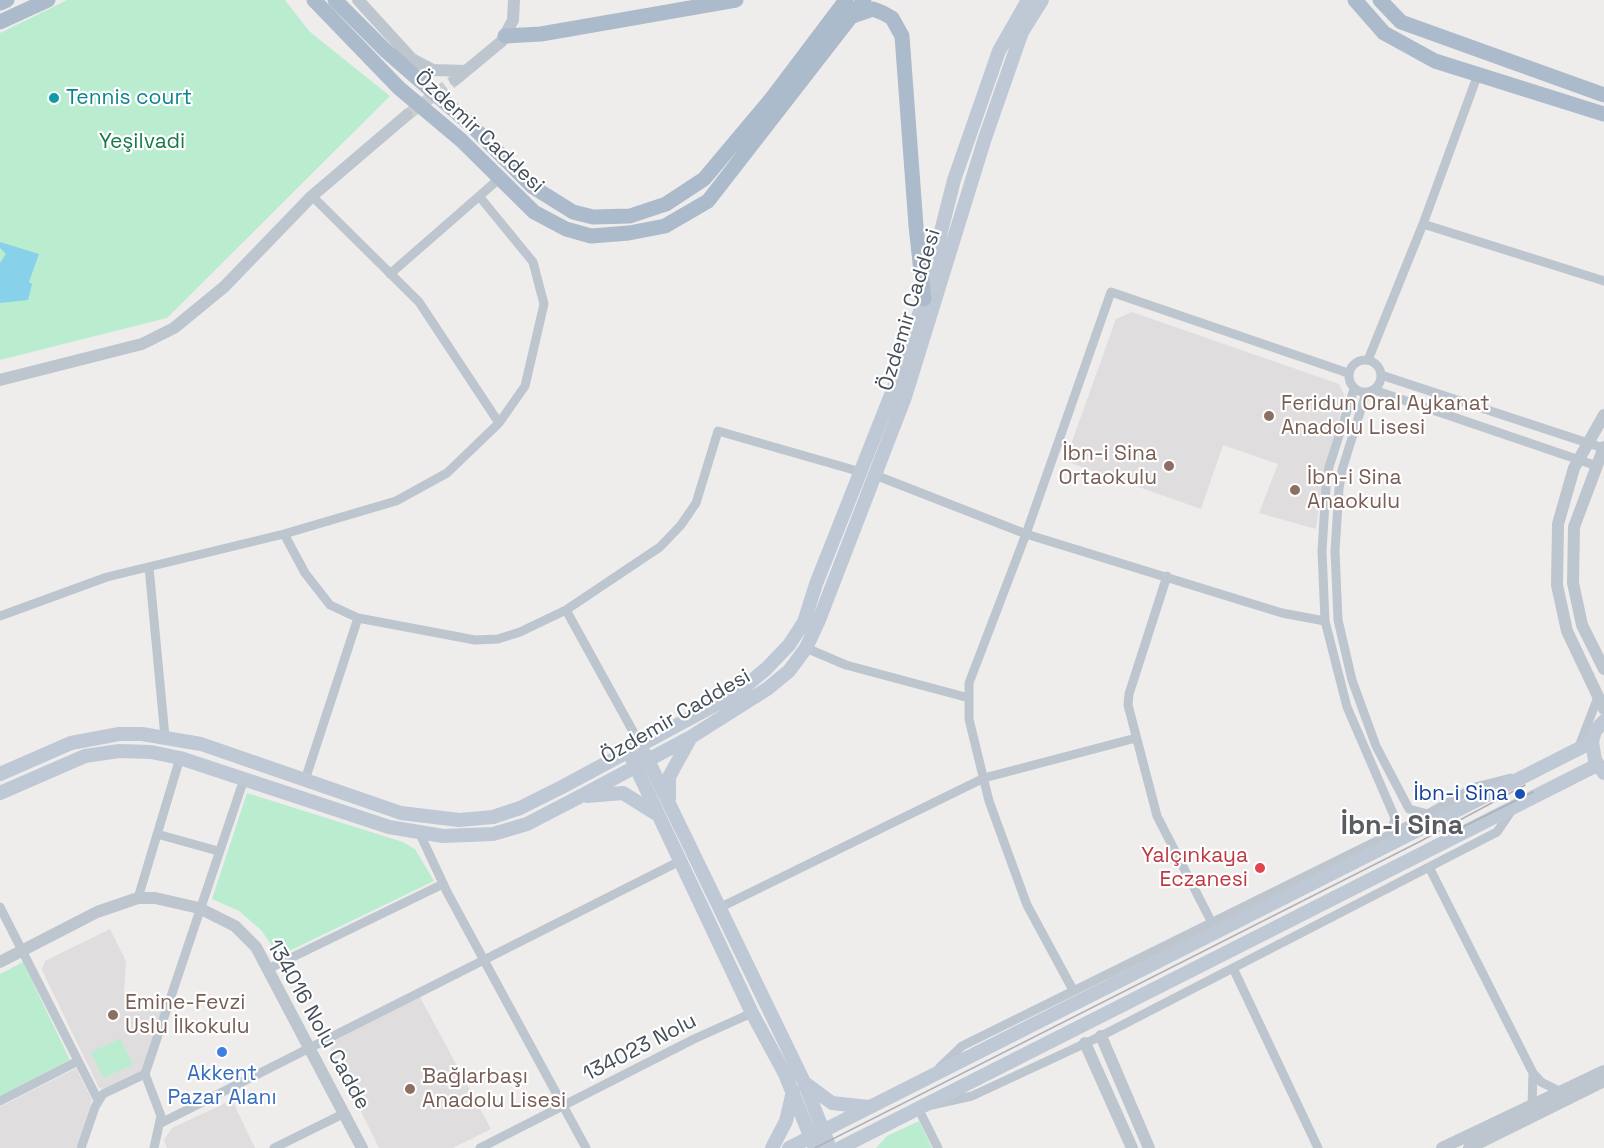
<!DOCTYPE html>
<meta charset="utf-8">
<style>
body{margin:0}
canvas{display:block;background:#efecec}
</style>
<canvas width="1604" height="1148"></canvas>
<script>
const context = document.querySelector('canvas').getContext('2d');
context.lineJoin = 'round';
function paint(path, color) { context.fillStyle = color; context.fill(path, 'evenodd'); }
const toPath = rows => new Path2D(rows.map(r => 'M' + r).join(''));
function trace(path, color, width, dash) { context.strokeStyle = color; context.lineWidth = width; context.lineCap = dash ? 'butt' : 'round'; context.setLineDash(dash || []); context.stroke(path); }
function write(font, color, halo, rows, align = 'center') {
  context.font = font + ' "Space Grotesk",sans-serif'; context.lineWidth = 4.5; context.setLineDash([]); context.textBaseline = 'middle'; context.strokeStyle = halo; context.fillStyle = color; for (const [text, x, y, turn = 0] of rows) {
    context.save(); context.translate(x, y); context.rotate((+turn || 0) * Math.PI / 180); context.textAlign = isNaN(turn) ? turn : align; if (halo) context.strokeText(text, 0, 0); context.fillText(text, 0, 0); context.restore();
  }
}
paint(toPath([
 [1132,312,1339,384,1345,397,1325,467,1316,529,1259,513,1278,464,1223,445,1201,509,1065,461,1116,319],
 [110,929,126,961,124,992,166,1005,144,1072,107,1090,99,1088,42,970,45,961],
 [420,997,491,1129,453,1148,379,1148,330,1049,332,1042],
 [76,1068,92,1100,76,1148,0,1148,0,1107],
 [232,1100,255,1148,167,1148,164,1140,172,1128]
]), '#e0ddde');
paint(toPath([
 [67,0,285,0,309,31,390,96,167,318,0,360,0,33],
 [247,793,403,842,415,849,434,881,279,956,261,930,239,911,212,899],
 [23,962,70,1060,0,1096,0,974],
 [120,1039,133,1065,103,1078,91,1052],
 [919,1121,932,1148,876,1148,887,1136]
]), '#baedd0');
paint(toPath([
 [0,242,39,254,29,282,32,284,28,300,0,303,0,263,6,254,0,248]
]), '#88d1ea');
trace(toPath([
 [407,115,455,80]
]), '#cdcdcf', 12, [12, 6]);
trace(toPath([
 [312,196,419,302,499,423],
 [1423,224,1478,74],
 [390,274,500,178],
 '1349 376a16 16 0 1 1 32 0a16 16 0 1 1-32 0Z',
 [1368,360,1423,224,1604,281],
 [1381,375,1603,448],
 [1354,389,1329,467,1326,487,1322,551,1325,621,1347,707,1395,818,1391,834],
 [1374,390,1597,466],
 [1366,393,1342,470,1339,489,1335,551,1338,620,1352,680,1376,746,1409,809,1428,814],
 [875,475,1026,534,1282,613,1325,621],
 [284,534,305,573,330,605,358,618,475,640,498,639,520,632,566,610,640,744],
 [149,567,165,737],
 [1167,576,1129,694,1128,705,1157,816,1211,921],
 [566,610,660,547,681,525,696,503,718,431,861,472],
 [0,616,107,577,284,534,396,501,447,473,499,423,525,386,544,304,533,262,479,196],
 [806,648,846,665,969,698],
 [1578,749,1598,697],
 [305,780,358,618],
 [157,834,218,851],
 [420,834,447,892,586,1148],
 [1429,867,1533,1073,1541,1082,1561,1092],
 [138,898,180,758],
 [0,907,98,1100],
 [719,908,984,778,1136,738],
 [1233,968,1318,1148],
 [268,969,443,884],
 [1073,990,1027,905,989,801,969,719,969,683,1026,534,1111,292,1348,373],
 [939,1068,962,1046,1407,826,1475,787,1511,778],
 [145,1074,161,1116,154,1148],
 [0,1101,78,1061],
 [1532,1106,1533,1073],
 [161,1123,680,861],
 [81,1148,95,1107,103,1094,145,1074,244,779],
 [274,1148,345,1113],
 [480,1148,694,1039,752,1013],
 [938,1148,918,1108,972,1096,1101,1036,1497,832,1512,810]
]), '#bdc6cf', 9);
trace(toPath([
 [358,0,412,59,433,70,466,71],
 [455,80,502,41,513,20,514,0],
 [0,380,142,344,174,328,224,287,312,196,407,115],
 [1604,415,1574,468,1558,524,1557,585,1567,631,1604,709],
 [1604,447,1574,527,1573,583,1582,625,1604,669],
 [0,962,97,912,138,898,155,898,199,908,235,926,256,947,362,1148],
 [1101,1036,1149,1148],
 [1085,1043,1132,1148],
 [1442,1148,1604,1071],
 [1469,1148,1604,1081]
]), '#bdc6cf', 12);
trace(toPath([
 [1604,721,1595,731,1592,742,1595,760,1604,773],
 [645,754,804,1082,830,1148],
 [632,759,752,1013,785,1074,815,1148],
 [0,774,71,743,119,734,142,734,201,744,401,813,459,820,493,817,520,808,562,787,737,693,766,669,789,645,804,622,816,584,902,367,924,299,954,180,999,51,1028,0],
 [0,793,85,756,119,751,151,752,180,758,389,827,443,836,493,834,527,824,579,797,691,737,767,689,789,671,806,648,819,620,905,397,985,138,1022,32,1042,0],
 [587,796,623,793,655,813],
 [669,799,669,777,691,737],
 [805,1083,832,1103,869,1107],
 [772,1148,786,1121,793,1091],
 [789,1148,1592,742],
 [840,1148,1597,765]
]), '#bfc9d6', 14);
trace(toPath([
 [314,0,399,88,461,140,534,212,566,229,591,236,629,233,665,226,708,201,864,0],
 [335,0,385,50,471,125,533,187,573,212,593,217,630,216,666,204,704,179,772,98,846,0],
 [1355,0,1384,33,1435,61,1604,114],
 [1380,0,1401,22,1604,95],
 [0,3,7,0],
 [853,16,873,9,883,13,892,18,902,36,916,226,924,299],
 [0,22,48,0],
 [505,36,541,34,736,0]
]), '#acbbcb', 15);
trace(toPath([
 [1461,828,1533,792],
 [815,1148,1419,842,1525,785]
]), '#afb1b7', 1.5);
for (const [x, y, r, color] of [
 [54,98,6,"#0f9aa8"],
 [1269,416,6,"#8d6e63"],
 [1169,466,6,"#8d6e63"],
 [1295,490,6,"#8d6e63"],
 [1520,794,6,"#1a4fb4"],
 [1260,868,6,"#e0444e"],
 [113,1015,6,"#8d6e63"],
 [222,1052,6,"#3f7fe0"],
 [410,1089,6,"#8d6e63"]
]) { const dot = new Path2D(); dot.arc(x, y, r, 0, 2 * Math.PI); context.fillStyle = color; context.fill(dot); trace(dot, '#fff', 2); }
write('21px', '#0d838f', '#fff', [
 ["Tennis court",66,98]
], 'left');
write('21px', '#454f59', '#fff', [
 ["Özdemir Caddesi",479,132,43],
 ["Özdemir Caddesi",910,310,-73],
 ["Özdemir Caddesi",676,717,-30],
 ["134016 Nolu Cadde",318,1025,61],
 ["134023 Nolu",640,1048,-27]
]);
write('21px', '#18794c', '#fff', [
 ["Yeşilvadi",142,142]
]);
write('21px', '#785e54', '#fff', [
 ["Feridun Oral Aykanat",1281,404],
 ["Anadolu Lisesi",1281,428],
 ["İbn-i Sina",1157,454,"right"],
 ["Ortaokulu",1157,478,"right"],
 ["İbn-i Sina",1307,478],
 ["Anaokulu",1307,502],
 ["Emine-Fevzi",125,1003],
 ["Uslu İlkokulu",125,1027],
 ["Bağlarbaşı",422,1077],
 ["Anadolu Lisesi",422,1101]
], 'left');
write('21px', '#164399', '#fff', [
 ["İbn-i Sina",1508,794]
], 'right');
write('21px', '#be3a42', '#fff', [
 ["Yalçınkaya",1248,856],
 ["Eczanesi",1248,880]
], 'right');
write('21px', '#366cbe', '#fff', [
 ["Akkent",222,1074],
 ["Pazar Alanı",222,1098]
]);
write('bold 27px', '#595c61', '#fff', [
 ["İbn-i Sina",1402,827]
]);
</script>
